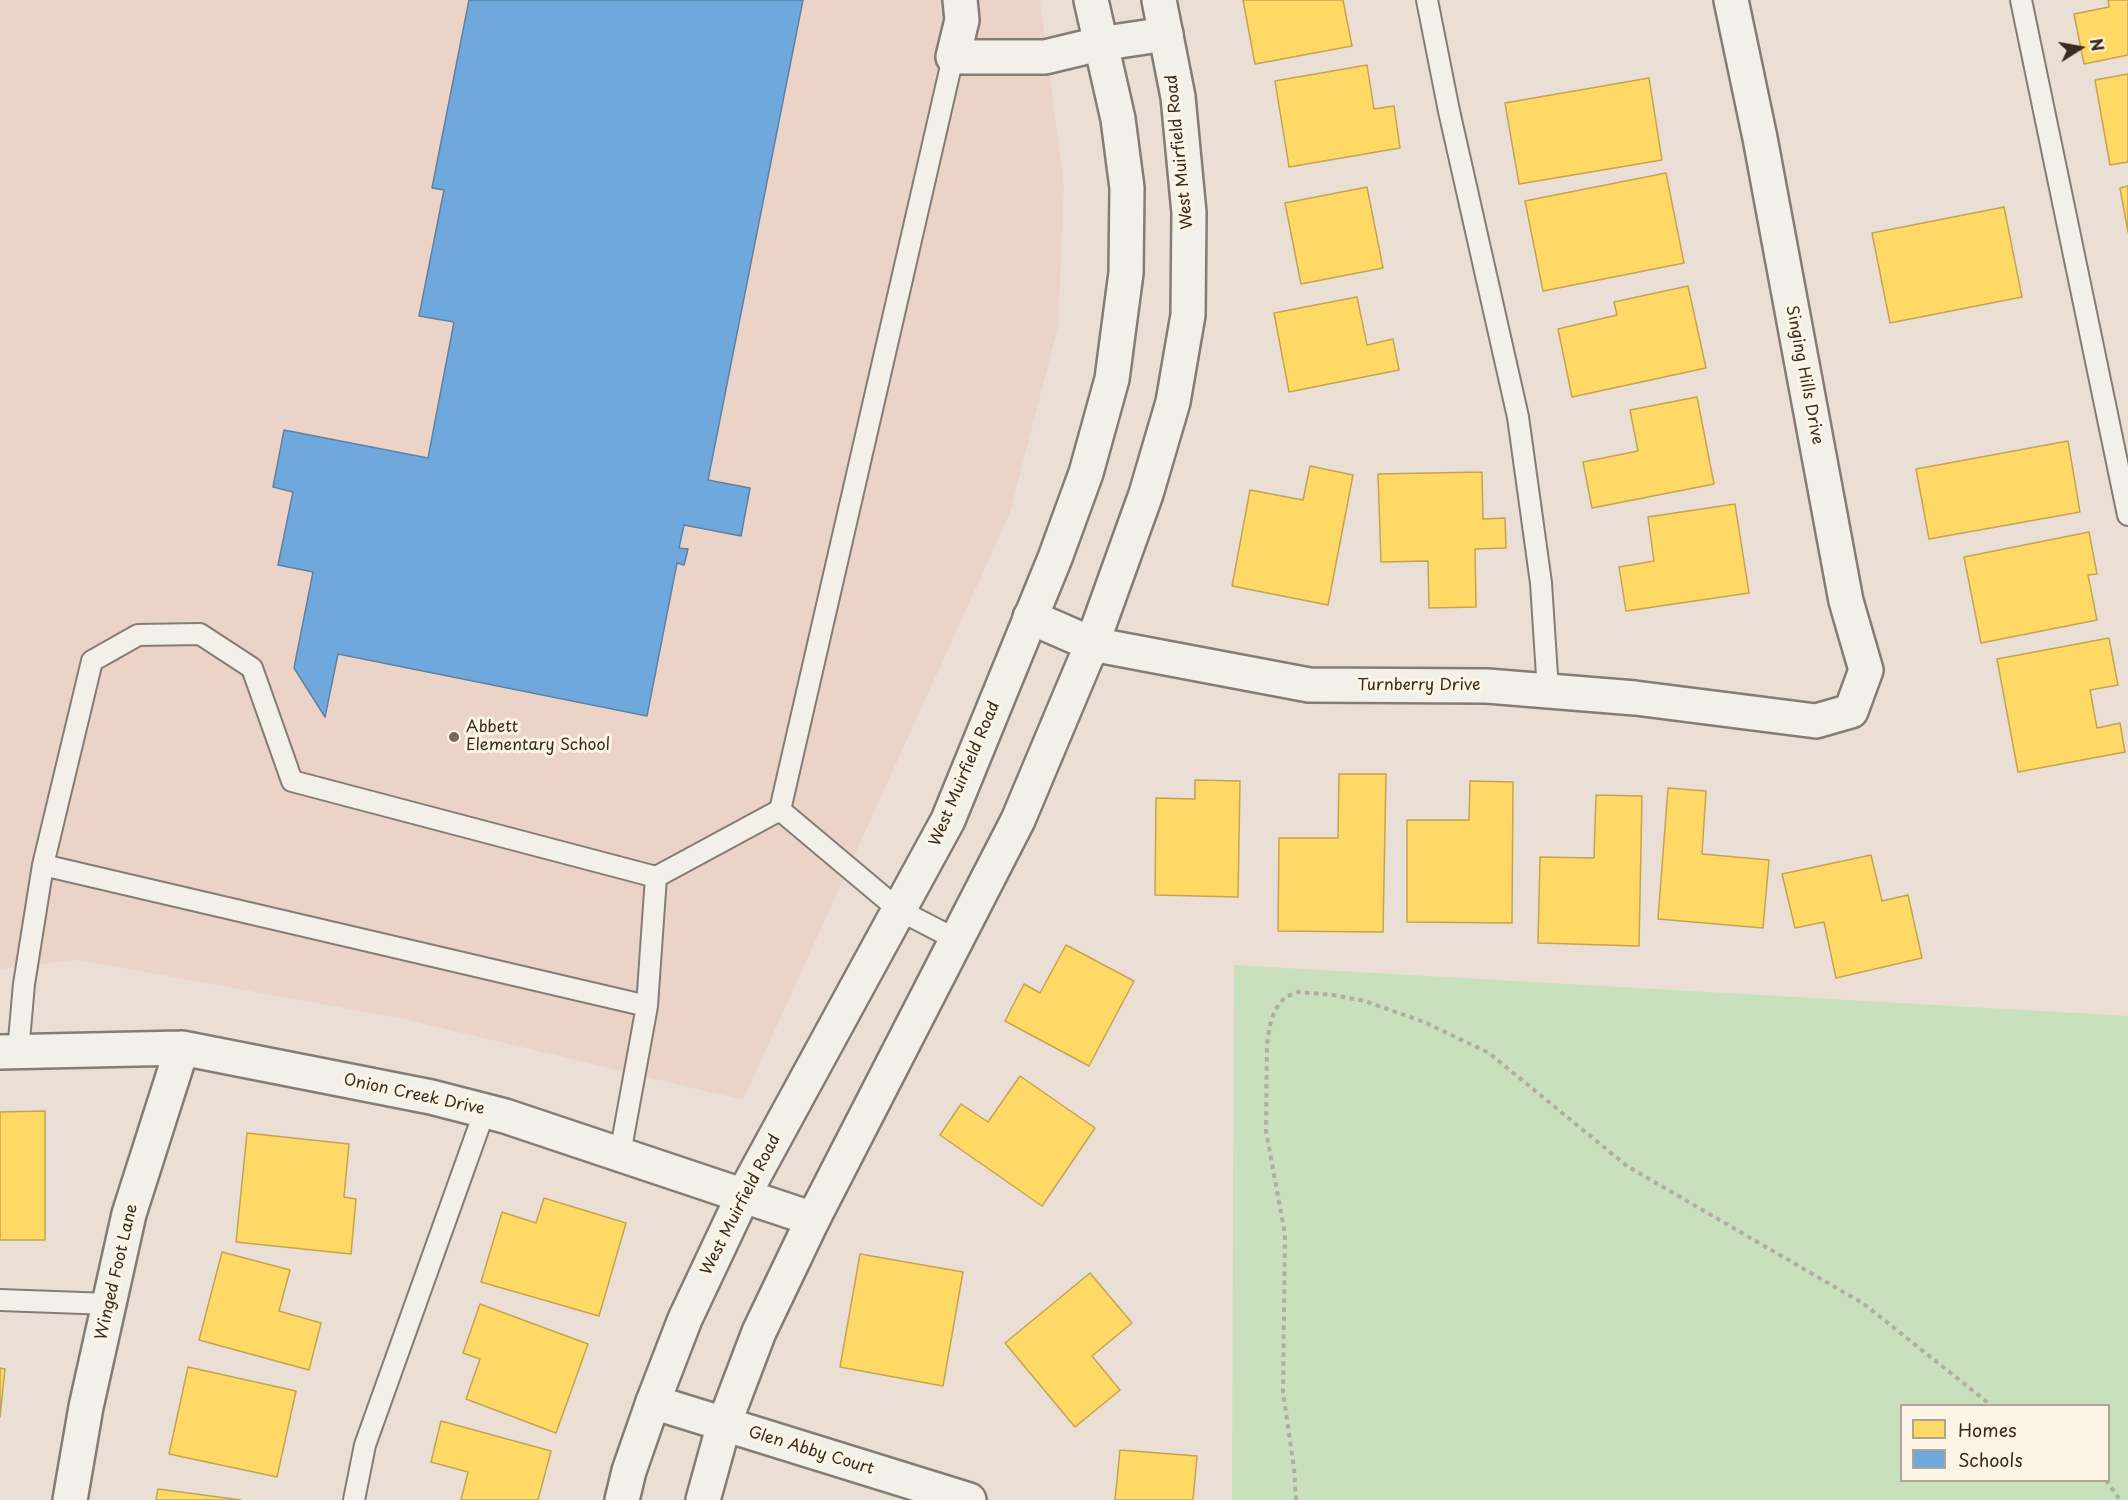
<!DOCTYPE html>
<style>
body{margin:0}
#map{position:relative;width:2128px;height:1500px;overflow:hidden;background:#eaded5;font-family:"Playpen Sans",sans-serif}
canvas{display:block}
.legend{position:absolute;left:1900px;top:1404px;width:210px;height:78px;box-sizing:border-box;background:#fcf5e5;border:2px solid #afa495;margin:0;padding:8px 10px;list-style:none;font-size:18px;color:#3b2a1e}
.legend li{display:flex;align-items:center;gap:12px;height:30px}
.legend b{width:30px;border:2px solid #afa495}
.north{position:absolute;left:2050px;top:18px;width:60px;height:60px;-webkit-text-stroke:4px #fcf5e5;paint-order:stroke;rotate:79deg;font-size:16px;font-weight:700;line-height:24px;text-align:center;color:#3b2a1e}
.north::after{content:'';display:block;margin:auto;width:21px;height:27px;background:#3b2a1e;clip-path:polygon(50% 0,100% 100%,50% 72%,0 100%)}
</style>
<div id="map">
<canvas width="2128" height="1500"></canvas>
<ul class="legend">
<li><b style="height:16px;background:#ffd966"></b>Homes</li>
<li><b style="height:16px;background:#6fa8dc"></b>Schools</li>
</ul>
<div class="north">N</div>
</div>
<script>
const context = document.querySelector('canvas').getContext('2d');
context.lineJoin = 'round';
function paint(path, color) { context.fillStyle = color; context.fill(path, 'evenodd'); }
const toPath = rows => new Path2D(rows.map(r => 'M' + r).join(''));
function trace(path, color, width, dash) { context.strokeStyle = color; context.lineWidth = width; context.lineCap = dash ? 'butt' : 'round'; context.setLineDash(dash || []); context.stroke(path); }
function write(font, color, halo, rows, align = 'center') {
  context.font = font + ' "Playpen Sans",sans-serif'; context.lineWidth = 6; context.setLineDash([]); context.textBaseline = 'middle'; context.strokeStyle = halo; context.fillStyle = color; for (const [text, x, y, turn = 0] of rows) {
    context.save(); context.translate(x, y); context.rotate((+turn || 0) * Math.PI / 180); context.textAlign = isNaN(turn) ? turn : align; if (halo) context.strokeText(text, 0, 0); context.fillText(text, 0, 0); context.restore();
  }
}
paint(toPath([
 [0,0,1040,0,1064,186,1058,326,1010,513,743,1100,404,1019,79,960,0,969]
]), '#ebd4c7');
paint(toPath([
 [1234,965,2128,1016,2128,1500,1232,1500],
 [1902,1406,2108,1406,2108,1480,1902,1480]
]), '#c8e0bb');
const homes = toPath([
 [1243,0,1343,0,1352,46,1255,64,1243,0],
 [2108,0,2128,0,2128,55,2084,64,2074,14,2109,7,2108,0],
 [1367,65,1374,109,1394,106,1400,148,1289,167,1275,81,1367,65],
 [2128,74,2128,162,2110,165,2095,80,2128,74],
 [1649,78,1662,160,1519,184,1505,103,1649,78],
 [1666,173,1684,263,1543,291,1525,201,1666,173],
 [2128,186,2128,232,2120,188,2128,186],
 [1367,187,1383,268,1301,284,1285,203,1367,187],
 [2004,207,2022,297,1890,323,1872,233,2004,207],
 [1688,286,1706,368,1572,397,1558,329,1617,315,1614,302,1688,286],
 [1357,297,1367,345,1393,339,1399,370,1289,392,1274,313,1357,297],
 [1697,397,1714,484,1592,508,1583,462,1638,451,1630,410,1697,397],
 [2068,441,2080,512,1929,539,1916,469,2068,441],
 [1310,466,1353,475,1328,605,1232,586,1250,490,1303,500,1310,466],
 [1482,472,1483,519,1505,518,1506,548,1475,549,1476,607,1429,608,1428,561,1381,562,1378,474,1482,472],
 [1735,504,1749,593,1626,611,1619,567,1654,561,1648,517,1735,504],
 [2089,532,2097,574,2088,575,2097,620,1981,643,1964,557,2089,532],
 [2109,638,2118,685,2090,690,2097,728,2120,723,2125,752,2018,772,1997,659,2109,638],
 [1339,774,1386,774,1383,932,1278,931,1279,838,1338,838,1339,774],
 [1195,780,1240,781,1238,897,1155,895,1156,798,1195,799,1195,780],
 [1470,781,1513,782,1512,923,1407,922,1407,820,1469,820,1470,781],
 [1668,788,1706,791,1702,854,1769,860,1763,928,1658,919,1668,788],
 [1596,795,1642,796,1639,946,1538,943,1540,857,1594,858,1596,795],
 [1871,855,1882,901,1908,895,1922,958,1836,978,1824,922,1795,928,1782,874,1871,855],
 [1066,945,1134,981,1089,1066,1005,1021,1024,984,1040,993,1066,945],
 [1020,1076,1095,1128,1042,1206,940,1135,961,1104,988,1122,1020,1076],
 [45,1111,45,1240,0,1240,0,1112,45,1111],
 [247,1133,349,1144,344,1197,356,1199,351,1254,236,1242,247,1133],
 [544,1198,626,1223,599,1316,481,1282,502,1212,536,1223,544,1198],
 [222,1252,290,1270,279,1311,321,1323,309,1370,199,1340,222,1252],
 [860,1254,963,1272,943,1386,840,1367,860,1254],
 [1090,1273,1132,1323,1092,1356,1120,1390,1075,1427,1005,1343,1090,1273],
 [480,1304,588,1344,556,1433,466,1399,480,1359,463,1353,480,1304],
 [188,1367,296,1391,277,1477,169,1454,188,1367],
 [0,1368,5,1369,0,1417,0,1368],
 [441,1421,551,1451,538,1500,461,1500,468,1472,431,1462,441,1421],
 [1120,1450,1197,1456,1193,1500,1115,1500,1120,1450],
 [158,1489,241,1500,156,1500,158,1489]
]);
paint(homes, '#ffd966');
trace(homes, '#c4a450', 1.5);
const schools = toPath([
 [469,0,803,0,708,480,750,488,741,536,684,525,679,548,688,549,684,565,677,563,647,716,338,654,325,717,294,668,313,572,278,565,293,492,273,487,284,430,428,458,454,322,419,316,444,190,432,188,469,0]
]);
paint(schools, '#6fa8dc');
trace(schools, '#5f82a3', 1.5);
const lane = toPath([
 [1427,0,1449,111,1518,417,1541,583,1548,691],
 [2021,0,2128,515],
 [953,57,780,810,899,910,957,940],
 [656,877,292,781,252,668,200,634,138,635,92,661,43,865,647,1006,656,877,780,810],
 [18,1052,24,984,43,865],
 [620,1154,647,1006],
 [0,1300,109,1304],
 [354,1500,365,1445,485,1110]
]);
const street = toPath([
 [960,0,962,20,953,57,1045,57,1099,44,1166,34],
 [1030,617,1092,644,1309,685,1487,686,1635,698,1816,721,1851,711,1866,670,1846,601,1760,138,1731,0],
 [0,1052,182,1048,431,1097,505,1116,813,1219],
 [653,1402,969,1500],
 [70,1500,86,1407,129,1214,182,1048]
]);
const secondary = toPath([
 [622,1500,629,1471,653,1402,685,1319,743,1196,948,820,1055,558,1086,473,1112,379,1126,273,1127,188,1118,119,1091,0],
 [703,1500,724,1424,759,1332,813,1219,1018,820,1092,644,1146,494,1173,402,1188,315,1189,213,1178,97,1159,0]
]);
trace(lane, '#857c75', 24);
trace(street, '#857c75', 38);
trace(secondary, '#857c75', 38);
trace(toPath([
 [2106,1480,2120,1500],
 [1296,1500,1294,1468,1283,1392,1285,1234,1266,1131,1267,1044,1270,1025,1275,1010,1285,997,1298,992,1333,995,1365,1001,1424,1022,1489,1053,1627,1166,1864,1304,1992,1406]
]), '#b1aca5', 4, [4.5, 4.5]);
trace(lane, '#f3efe9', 20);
trace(street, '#f3efe9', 33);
trace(secondary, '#f3efe9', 33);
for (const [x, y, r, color] of [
 [454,737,6,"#78695e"]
]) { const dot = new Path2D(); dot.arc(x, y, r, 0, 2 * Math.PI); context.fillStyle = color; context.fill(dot); trace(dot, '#fcf5e5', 2); }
write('16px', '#3b2a1e', '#fcf5e5', [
 ["West Muirfield Road",1180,152,-96],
 ["Singing Hills Drive",1804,375,79],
 ["Turnberry Drive",1419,686],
 ["West Muirfield Road",965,774,-67],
 ["Onion Creek Drive",414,1095,12],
 ["West Muirfield Road",741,1205,-63],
 ["Winged Foot Lane",117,1272,-77],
 ["Glen Abby Court",811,1451,17]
]);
write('16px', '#3b2a1e', '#fcf5e5', [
 ["Abbett",466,728],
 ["Elementary School",466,746]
], 'left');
</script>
